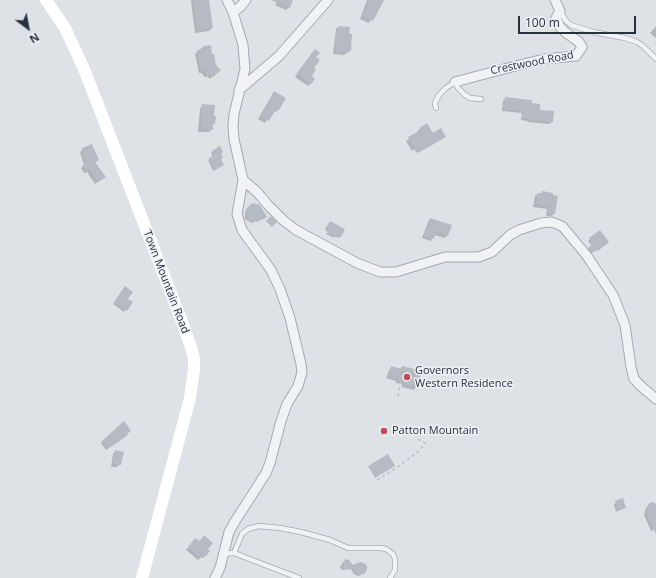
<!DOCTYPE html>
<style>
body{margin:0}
#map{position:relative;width:656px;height:578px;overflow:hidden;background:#dee2e7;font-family:"Open Sans",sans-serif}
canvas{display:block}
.north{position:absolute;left:8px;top:8px;width:40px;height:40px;-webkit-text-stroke:3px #eef0f5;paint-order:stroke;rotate:148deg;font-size:11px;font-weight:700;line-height:16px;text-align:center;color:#282f3d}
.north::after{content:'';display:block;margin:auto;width:14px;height:18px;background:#282f3d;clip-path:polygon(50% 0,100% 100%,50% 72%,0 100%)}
.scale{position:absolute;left:518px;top:16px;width:118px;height:18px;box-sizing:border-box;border:2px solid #282f3d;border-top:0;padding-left:5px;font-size:12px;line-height:14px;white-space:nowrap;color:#282f3d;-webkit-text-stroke:3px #eef0f5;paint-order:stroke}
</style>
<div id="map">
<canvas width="656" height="578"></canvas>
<div class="north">N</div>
<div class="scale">100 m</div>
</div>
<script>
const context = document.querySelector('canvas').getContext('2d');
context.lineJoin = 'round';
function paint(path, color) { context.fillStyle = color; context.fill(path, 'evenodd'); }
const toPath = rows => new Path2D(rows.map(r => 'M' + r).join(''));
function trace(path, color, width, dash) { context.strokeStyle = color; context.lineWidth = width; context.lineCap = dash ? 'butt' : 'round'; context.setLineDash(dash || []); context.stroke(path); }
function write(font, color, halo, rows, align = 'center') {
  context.font = font + ' "Open Sans",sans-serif'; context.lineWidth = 3; context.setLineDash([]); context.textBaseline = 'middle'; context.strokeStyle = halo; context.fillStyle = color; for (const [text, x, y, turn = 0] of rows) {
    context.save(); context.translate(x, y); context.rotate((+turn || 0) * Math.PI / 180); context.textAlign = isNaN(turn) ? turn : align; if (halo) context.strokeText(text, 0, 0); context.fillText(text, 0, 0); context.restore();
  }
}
paint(toPath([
 [192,0,208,0,212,28,209,31,195,33,191,1],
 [278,0,292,0,289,7,286,10,275,5],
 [367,0,383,0,369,23,360,19],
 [656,26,656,38,650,33],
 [338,27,349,51,344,55,333,54,336,29],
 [203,47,212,55,215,66,219,70,210,79,207,76,206,78,201,73,199,73,195,54],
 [312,53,315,57,310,76,311,83,308,86,295,77],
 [274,92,278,110,275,112,273,111,265,123,258,119],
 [506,98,539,111,552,122,549,124,527,122,528,121,521,120,522,113,502,111,503,101],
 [203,105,214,123,212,125,212,129,209,132,198,132,200,108],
 [420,129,432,134,445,137,417,153,414,149,412,151,406,141,418,133,417,131],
 [83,149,98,160,95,163,102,179,95,184,87,172,84,173,81,168,84,165,80,152],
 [212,152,220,154,222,158,221,160,222,166,213,171,208,160,213,157,211,153],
 [542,192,554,214,551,216,546,216,547,209,533,207,535,196,538,194,541,194],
 [250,206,266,217,252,223,245,219,245,212],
 [430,219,447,235,445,238,434,235,431,241,422,238,428,222],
 [330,222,340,236,339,238,335,236,334,238,326,234,328,232,325,230],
 [599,232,607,242,596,251,595,250,590,254,587,250,592,246,588,241],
 [124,289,127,299,131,303,124,312,113,304],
 [402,367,420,372,416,387,414,390,402,387,402,384,396,383,396,381,386,378,389,370,391,368,399,370],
 [124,438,106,450,101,443,103,440],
 [115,452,120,464,117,467,111,467,113,454],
 [622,500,625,507,616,512,614,504],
 [649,505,656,506,656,529,651,531,644,515,646,508],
 [204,536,207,550,205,556,203,558,201,557,198,560,186,550,193,542,199,542],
 [343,562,353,566,366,570,361,575,358,576,354,574,351,569,342,570,340,567]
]), '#0003');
paint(toPath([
 [193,0,209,0,213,28,198,31],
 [271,0,293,0,290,8],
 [369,0,384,0,373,21,362,16],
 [338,26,350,27,349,33,352,34,351,50,349,52,335,51],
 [211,45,212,54,214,54,216,65,221,70,213,77,210,74,209,76,204,70,201,71,197,50,203,49,203,46],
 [315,49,320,53,316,57,320,60,314,68,316,70,312,76,315,79,311,84,297,73],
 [274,91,286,98,279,110,276,109,269,121,260,116],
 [505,97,532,100,532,103,540,104,540,110,554,111,553,122,530,120,530,118,523,118,524,111,504,109],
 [202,104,215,105,214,116,216,116,215,124,213,123,213,130,201,129],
 [427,123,433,133,441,128,446,137,420,152,417,148,415,149,408,137,421,130,419,128],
 [92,144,99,160,95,162,106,177,98,182,90,170,86,171,83,164,86,163,82,148],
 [220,146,223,152,221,153,223,158,221,159,224,165,215,170,209,158,214,155,212,151],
 [542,191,553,193,553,195,558,196,555,214,548,213,549,206,536,204,538,193,542,193],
 [253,203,260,205,267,217,257,222,249,220,246,215,246,209,250,205],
 [271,216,277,222,272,227,266,221],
 [430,218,452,225,448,236,436,232,434,239,424,236],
 [330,221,345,229,341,237,337,235,336,237,327,232,328,230,325,229],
 [600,230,609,242,598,251,597,249,592,253,588,248,593,244,589,238],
 [125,286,133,292,128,299,133,302,127,311,114,302],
 [391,366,401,369,402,366,422,371,417,387,404,384,404,382,398,380,398,378,388,376],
 [124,421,131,431,127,434,128,435,109,448,103,440],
 [115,450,124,452,121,465,113,464],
 [388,454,395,466,375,478,368,466],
 [623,498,626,508,618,511,615,501],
 [653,502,656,504,656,534,647,512,648,504],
 [204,535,213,543,208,549,210,551,206,556,204,555,201,558,188,547,195,538,200,541],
 [346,559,349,560,353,565,360,562,364,563,367,566,367,570,364,574,360,575,356,573,353,568,344,569,342,566,342,563]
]), '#b6bbc3');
const service = toPath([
 [560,11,566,21,571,25,593,32,625,38,637,42,643,46,656,59],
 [436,108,435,103,439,95,446,88,455,82,458,88,465,95,470,98,481,99],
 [234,553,242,534,248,529,259,526,280,528,301,532,330,540,348,548,381,548,386,549,393,554,395,559,395,570,390,578],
 [224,554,234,553,299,578]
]);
const minor = toPath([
 [227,0,233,12],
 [455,82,515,66,544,59,576,56,582,47,579,42,565,32,560,27,556,18,560,11,555,0],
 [239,90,279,56,328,0],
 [243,180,257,192,268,205,283,220,296,230,357,263,380,272,396,272,445,257,479,257,492,252,510,235,519,230,541,223,551,222,557,224,563,227,587,256,613,295,625,325,631,367,634,379,642,387,656,399],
 [215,578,220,568,229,532,234,523,266,473,270,463,281,421,287,404,298,386,302,372,301,364,290,318,280,289,271,270,242,230,237,214,243,180,234,139,233,126,234,114,245,69,243,45,233,12,240,7,246,0]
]);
trace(service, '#a4a9b1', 6);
trace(minor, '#a4a9b1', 11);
trace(toPath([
 [398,396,401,381],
 [377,480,396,468,419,451,425,443,418,439]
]), '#bdbfc6', 1.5, [3, 3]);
trace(service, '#f1f2f6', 4.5);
trace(minor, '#f1f2f6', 9);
trace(toPath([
 [46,0,65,28,84,69,181,319,191,347,194,359,194,369,190,398,142,578]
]), '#fff', 12);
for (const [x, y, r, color] of [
 [407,377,4,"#c6495a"],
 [384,431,4,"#c6495a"]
]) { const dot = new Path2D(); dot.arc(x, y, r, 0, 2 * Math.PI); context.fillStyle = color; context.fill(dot); trace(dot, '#eef0f5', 1.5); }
write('11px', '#282f3d', '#eef0f5', [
 ["Crestwood Road",532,63,-11],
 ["Town Mountain Road",166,282,69]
]);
write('11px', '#282f3d', '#eef0f5', [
 ["Governors",415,371],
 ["Western Residence",415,384],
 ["Patton Mountain",392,431]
], 'left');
</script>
